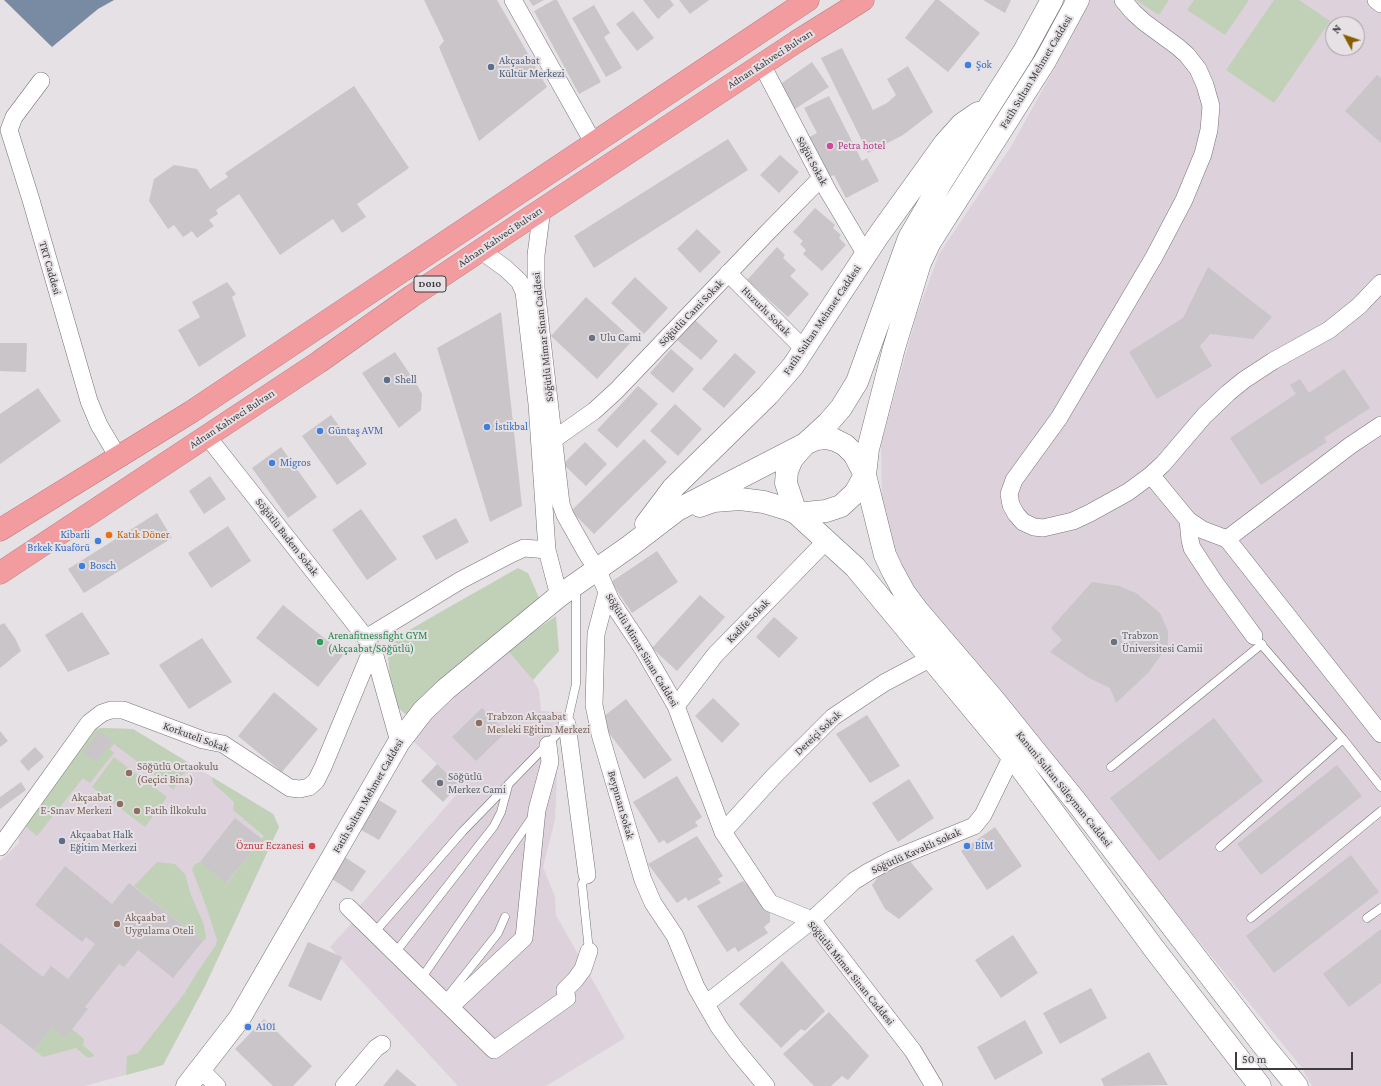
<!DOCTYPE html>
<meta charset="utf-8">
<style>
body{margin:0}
#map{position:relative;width:1381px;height:1086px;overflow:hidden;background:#e5e1e5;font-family:"Crimson Pro",serif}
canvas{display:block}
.north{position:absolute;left:1325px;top:16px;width:40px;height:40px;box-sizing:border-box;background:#e5e1e5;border:1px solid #a29fa2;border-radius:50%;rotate:310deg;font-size:11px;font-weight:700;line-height:16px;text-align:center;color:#3d3b3d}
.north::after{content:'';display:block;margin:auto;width:14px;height:18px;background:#895c00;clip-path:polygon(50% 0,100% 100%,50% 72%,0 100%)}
.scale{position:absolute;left:1235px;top:1052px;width:118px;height:18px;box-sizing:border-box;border:2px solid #3d3b3d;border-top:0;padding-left:5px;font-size:12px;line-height:14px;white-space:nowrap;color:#3d3b3d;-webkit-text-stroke:3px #e5e1e5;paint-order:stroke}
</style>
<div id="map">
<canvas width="1381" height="1086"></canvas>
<div class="north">N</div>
<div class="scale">50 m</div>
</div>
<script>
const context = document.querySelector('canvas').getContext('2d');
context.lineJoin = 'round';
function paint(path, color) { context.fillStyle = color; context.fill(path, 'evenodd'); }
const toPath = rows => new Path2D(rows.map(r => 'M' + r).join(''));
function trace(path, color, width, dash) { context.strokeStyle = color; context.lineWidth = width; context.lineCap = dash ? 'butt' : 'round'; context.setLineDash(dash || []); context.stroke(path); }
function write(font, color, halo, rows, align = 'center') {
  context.font = font + ' "Crimson Pro",serif'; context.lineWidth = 4; context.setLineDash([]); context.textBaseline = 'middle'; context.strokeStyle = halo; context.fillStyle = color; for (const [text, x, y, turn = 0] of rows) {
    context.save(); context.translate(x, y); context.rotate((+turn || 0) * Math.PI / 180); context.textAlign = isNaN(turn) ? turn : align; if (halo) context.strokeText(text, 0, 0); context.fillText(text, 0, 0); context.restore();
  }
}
paint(toPath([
 [1090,0,1381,0,1381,1086,1312,1086,1302,1068,1168,903,901,572,892,544,882,501,881,444,916,317,939,254,1012,145,1069,42],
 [1333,24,1357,24,1357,48,1333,48],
 [507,650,533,680,539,690,541,711,562,712,556,747,557,775,555,820,543,867,555,897,556,915,625,1038,546,1086,458,1086,330,947,362,912,357,909,462,788,411,739,431,718],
 [102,728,133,729,273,814,279,827,205,986,163,1065,84,1086,0,1086,0,861,19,843,18,831,96,729]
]), '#ddd2dc');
paint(toPath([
 [1136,0,1169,0,1159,15],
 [1194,0,1249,0,1225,35,1187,10],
 [1274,0,1299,0,1330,21,1274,103,1226,70],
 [518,568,528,573,541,602,408,716,392,703,387,643,444,610],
 [556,616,559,651,533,680,507,650],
 [102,728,133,729,194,766,178,778,174,790,114,744,110,749,114,753,90,783,83,778,37,836,23,824,96,729],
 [114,757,167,797,145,827,92,787],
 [212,777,273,814,279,827,205,986,163,1065,126,1075,127,1056,138,1053,184,994,198,971,216,945,217,940,207,909,192,869,195,864,200,862,227,883,264,836,233,810,234,802,213,783],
 [157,862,175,864,185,874,191,895,204,925,206,938,203,941,134,886],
 [52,1028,65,1038,72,1029,84,1039,83,1045,95,1056,88,1058,76,1048,43,1057,34,1050]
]), '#c0d1b8');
paint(toPath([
 [4,0,114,0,98,9,52,47]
]), '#798aa3');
paint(toPath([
 [424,0,497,0,547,87,479,141,439,47,444,41],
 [529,0,544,0,533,6],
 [554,0,557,0,601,82,579,94,534,11],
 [643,0,670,0,674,5,658,19],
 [679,0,709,0,690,14],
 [935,0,939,0,980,33,948,72,905,38],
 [983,0,1011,0,1005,13],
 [594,5,610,33,604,37,622,68,606,77,572,18],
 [633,11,654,38,637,51,616,24],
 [842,48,873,110,887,103,896,95,887,79,908,66,933,112,903,135,868,153,821,58],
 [812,62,829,87,795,109,779,85],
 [1377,75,1381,78,1381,143,1345,111],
 [354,86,409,168,357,204,366,217,342,233,333,219,280,255,239,194,216,210,218,214,209,220,214,226,197,238,192,231,183,237,174,225,168,229,149,201,154,179,174,165,197,169,210,189,228,177,225,173],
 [829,96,862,161,867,158,879,181,846,198,834,175,826,179,806,139,817,133,804,108],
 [728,139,748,170,594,268,574,236],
 [780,155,799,172,779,193,760,175],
 [815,208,835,225,833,228,841,235,839,238,846,245,822,271,803,254,806,250,800,244,803,241,793,232],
 [697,229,721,252,700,273,677,249],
 [777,247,785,255,783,258,796,270,790,276,809,294,788,317,747,280],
 [1208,267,1272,317,1253,339,1210,334,1200,346,1212,366,1157,399,1129,352,1183,318],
 [635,277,668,308,644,334,611,303],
 [227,282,236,294,232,297,246,336,199,367,178,330,200,317,192,302],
 [586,297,633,340,597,379,551,336],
 [501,312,522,506,490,522,437,348],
 [695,320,718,341,701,360,677,340],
 [0,343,27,343,26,372,0,371],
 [671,349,694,369,673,393,650,373],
 [395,352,416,383,422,394,421,410,399,428,362,373],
 [735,353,756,372,724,408,702,389],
 [1344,369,1370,408,1324,438,1327,442,1261,485,1230,438,1296,394,1290,385,1300,379,1309,393],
 [638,386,658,404,617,448,597,430],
 [38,388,61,421,0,464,0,414],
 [675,404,702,429,678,456,650,431],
 [331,415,367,464,337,485,302,436],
 [644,439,667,462,594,534,571,511],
 [585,442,607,464,586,486,563,464],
 [281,447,317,497,288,518,252,468],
 [210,476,226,499,204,514,189,491],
 [361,509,397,559,367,580,332,530],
 [157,513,172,538,84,593,68,569],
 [456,518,469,542,436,560,422,536],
 [228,526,251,561,211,588,188,553],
 [657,551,678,582,632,613,611,582],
 [1092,582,1119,586,1136,593,1160,613,1168,631,1168,645,1149,672,1116,703,1110,688,1089,678,1050,652,1062,640,1051,628],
 [700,595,725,617,677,671,652,648],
 [283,605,344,654,318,687,256,638],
 [82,612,110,654,68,672,45,635],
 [774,617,798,638,779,658,756,637],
 [4,623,15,638,21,651,0,668,0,625],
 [202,638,232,682,189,709,159,665],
 [274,692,318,729,282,772,238,736],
 [713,698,740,724,722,743,695,716],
 [626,699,672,760,644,779,599,720],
 [482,708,506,732,476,761,452,737],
 [867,715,900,766,870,783,836,734],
 [1214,718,1263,781,1159,861,1110,798],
 [0,731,8,741,0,747],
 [100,731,112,741,96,762,83,752],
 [35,747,44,757,28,771,20,761],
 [437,764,459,785,443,802,421,781],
 [1337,765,1362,796,1261,875,1237,844],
 [677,776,702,817,695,822,698,826,667,844,664,840,659,843,633,802],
 [909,779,934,818,898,842,872,803],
 [21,782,26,790,0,809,0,797],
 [372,796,397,811,379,840,354,826],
 [235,818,262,839,226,883,200,862],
 [995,827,1022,866,987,890,961,851],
 [697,836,723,876,718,879,721,883,688,901,686,897,677,903,648,864],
 [340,854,366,871,352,892,326,875],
 [1351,855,1379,892,1274,973,1246,936],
 [909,860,933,889,899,919,885,909,872,885,879,876],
 [65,866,112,904,129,883,203,941,173,978,138,950,124,967,119,964,85,1007,88,1009,65,1038,52,1028,34,1050,0,1023,0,943,43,977,51,966,68,979,95,944,86,937,82,942,35,905],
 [743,881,770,903,770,922,764,927,768,933,738,952,735,947,727,952,697,906],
 [1381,929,1381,983,1349,1007,1323,974],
 [1013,935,1038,973,1001,998,975,960],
 [308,942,342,957,321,1001,288,986],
 [782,961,825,1011,805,1031,801,1029,781,1048,739,1004],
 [1091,988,1107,1018,1060,1044,1043,1013],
 [829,1012,869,1056,848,1080,842,1076,831,1086,814,1086,783,1054],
 [264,1019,312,1066,293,1086,273,1086,235,1049],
 [1025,1020,1043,1053,995,1080,977,1047],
 [1149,1052,1168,1085,1104,1086,1101,1079],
 [397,1069,417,1086,383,1086]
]), '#c9c5c9');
const lane = toPath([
 [1254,636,1343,739,1381,787],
 [1111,767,1262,644],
 [1220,847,1343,739],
 [587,875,582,884,589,951],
 [1251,918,1381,811],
 [1367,918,1381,908],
 [374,933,463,831,567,724,576,684,576,587],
 [395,953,494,826,501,812,508,786],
 [421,979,533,816],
 [444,1001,498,933,505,917]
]);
const street = toPath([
 [513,0,593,142],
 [1123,0,1133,12,1144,22,1178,47,1187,55,1198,69,1205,85,1211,106,1209,130,1203,154,1184,200,1154,257,1059,418,1014,480,1009,494,1011,505,1016,514,1023,522,1034,527,1043,528,1073,521,1090,513,1128,492,1151,475,1163,464,1204,416,1228,393,1244,380,1273,361,1329,330,1359,306,1381,283],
 [1376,0,1381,4],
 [762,65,828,191,866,255],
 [41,81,14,117,9,130,31,200,89,401,99,425,118,457],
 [542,209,536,255,536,288,561,504,565,515,587,554,597,569,611,601,643,649,676,706,723,832,770,903,812,920,913,1051,934,1086],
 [480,250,505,268,519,281,524,292,537,404,547,550,559,596],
 [728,273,805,350],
 [207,436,366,638,375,656,399,742],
 [553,440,594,411,616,391,765,235,821,178],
 [1151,475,1188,520,1203,530,1227,539,1381,734],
 [1188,520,1190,540,1192,548,1213,580,1254,636],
 [1227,539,1351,445,1381,425],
 [607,592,596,634,594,705,600,734,643,880,653,903,675,936,696,987,719,1027,736,1050,766,1086],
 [366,638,461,580,511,554,524,548,547,550],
 [676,706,715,655,826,541],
 [567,724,587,875],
 [723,832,773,777,833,717,884,683,931,658],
 [0,847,89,723,102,713,111,710,123,710,203,740,223,744,290,788,300,789,309,787,316,781,323,767,372,649],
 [348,907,494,1050,567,998,565,990,575,980,583,969,589,951],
 [706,1004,812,920,854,881,870,871,893,859,974,826,983,815,1012,756],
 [450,1007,524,938,537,810,550,762,548,745],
 [201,1070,217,1086],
 [344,1086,376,1048,382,1044]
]);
const secondary = toPath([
 [1078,0,1045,61,930,242,920,263,894,348,868,449,865,475,885,555,892,570,904,592,918,611,994,700,1078,804,1263,1045,1297,1086],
 [700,506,714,501,740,499,764,502,787,509,796,513,806,513,826,511,841,506,855,493,865,475,854,454,845,445,835,440,827,438,816,439,805,444,792,459,787,471,786,483,796,513],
 [796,513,855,567,1012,756,1155,950,1260,1086],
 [646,524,673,488,768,395,793,366,878,236,945,143,962,124,978,113],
 [187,1086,239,1019,399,742,423,711,446,689,559,596,630,546,677,510,805,444,828,423,841,408,857,382,909,238,942,181,1023,53,1052,0]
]);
const highway = toPath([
 [0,530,191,412,808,0],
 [0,573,319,362,412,296,523,222,796,42,863,0]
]);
trace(lane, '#777377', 9);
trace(street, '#777377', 18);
trace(secondary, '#777377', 23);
trace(highway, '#b37a7d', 23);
trace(lane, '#fff', 8);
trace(street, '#fff', 17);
trace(secondary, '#fff', 22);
trace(highway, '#f39ca0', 22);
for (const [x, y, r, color] of [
 [968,65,4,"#3f7fe0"],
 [491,67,4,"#5c6f8a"],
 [830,146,4,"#d1479c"],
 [592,338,4,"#6b7280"],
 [387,380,4,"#5c6f8a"],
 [487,427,4,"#3f7fe0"],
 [320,431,4,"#3f7fe0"],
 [272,463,4,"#3f7fe0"],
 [109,535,4,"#e8710a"],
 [98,541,4,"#3f7fe0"],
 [82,566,4,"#3f7fe0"],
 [320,642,4,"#2e9e5b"],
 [1114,642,4,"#6b7280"],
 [479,723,4,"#8d6e63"],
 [129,773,4,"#8d6e63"],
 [440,783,4,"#6b7280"],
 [120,804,4,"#8d6e63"],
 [137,811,4,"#8d6e63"],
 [62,841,4,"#5c6f8a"],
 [312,846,4,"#e0444e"],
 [967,846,4,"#3f7fe0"],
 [117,924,4,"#8d6e63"],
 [248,1027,4,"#3f7fe0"]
]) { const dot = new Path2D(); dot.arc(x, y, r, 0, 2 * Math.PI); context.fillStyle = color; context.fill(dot); trace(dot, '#e5e1e5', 1.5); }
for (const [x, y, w] of [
 [430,284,32]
]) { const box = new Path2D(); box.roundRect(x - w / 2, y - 8, w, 16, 3); context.fillStyle = '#e5e1e5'; context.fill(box); trace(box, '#3d3b3d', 1); }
write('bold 10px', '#3d3b3d', null, [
 ["D010",430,284]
]);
write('11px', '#3d3b3d', '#e5e1e5', [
 ["Adnan Kahveci Bulvarı",770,59,-33],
 ["Fatih Sultan Mehmet Caddesi",1036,72,-59],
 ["Söğüt Sokak",812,161,62],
 ["Adnan Kahveci Bulvarı",500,237,-34],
 ["TRT Caddesi",50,268,74],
 ["Huzurlu Sokak",766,311,45],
 ["Söğütlü Cami Sokak",691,313,-46],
 ["Fatih Sultan Mehmet Caddesi",822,320,-56],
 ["Söğütlü Mimar Sinan Caddesi",543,337,-96],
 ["Adnan Kahveci Bulvarı",232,419,-33],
 ["Söğütlü Badem Sokak",287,537,52],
 ["Kadife Sokak",748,621,-46],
 ["Söğütlü Mimar Sinan Caddesi",642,650,59],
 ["Dereiçi Sokak",818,733,-43],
 ["Korkuteli Sokak",196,737,20],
 ["Kanuni Sultan Süleyman Caddesi",1064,789,51],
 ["Fatih Sultan Mehmet Caddesi",368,796,-60],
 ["Beypınarı Sokak",621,805,74],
 ["Söğütlü Kavaklı Sokak",916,851,-24],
 ["Söğütlü Mimar Sinan Caddesi",851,973,51]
]);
write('11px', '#4e5e75', '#e5e1e5', [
 ["Akçaabat",499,61],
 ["Kültür Merkezi",499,74],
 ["Shell",395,380],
 ["Akçaabat Halk",70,835],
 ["Eğitim Merkezi",70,848]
], 'left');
write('11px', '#366cbe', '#e5e1e5', [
 ["Şok",976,65],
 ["İstikbal",495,427],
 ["Güntaş AVM",328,431],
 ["Migros",280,463],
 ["Kibarli",90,535,"right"],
 ["Brkek Kuaförü",90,548,"right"],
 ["Bosch",90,566],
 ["BİM",975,846],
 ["A101",256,1027]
], 'left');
write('11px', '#b23c85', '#e5e1e5', [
 ["Petra hotel",838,146]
], 'left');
write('11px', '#5b616d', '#e5e1e5', [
 ["Ulu Cami",600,338],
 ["Trabzon",1122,636],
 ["Üniversitesi Camii",1122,649],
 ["Söğütlü",448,777],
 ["Merkez Cami",448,790]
], 'left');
write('11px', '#c56008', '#e5e1e5', [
 ["Katık Döner",117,535]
], 'left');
write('11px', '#27864d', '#e5e1e5', [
 ["Arenafitnessfight GYM",328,636],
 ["(Akçaabat/Söğütlü)",328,649]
], 'left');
write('11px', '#785e54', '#e5e1e5', [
 ["Trabzon Akçaabat",487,717],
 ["Mesleki Eğitim Merkezi",487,730],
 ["Söğütlü Ortaokulu",137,767],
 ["(Geçici Bina)",137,780],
 ["Akçaabat",112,798,"right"],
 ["E-Sınav Merkezi",112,811,"right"],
 ["Fatih İlkokulu",145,811],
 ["Akçaabat",125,918],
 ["Uygulama Oteli",125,931]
], 'left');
write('11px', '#be3a42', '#e5e1e5', [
 ["Öznur Eczanesi",304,846]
], 'right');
</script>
